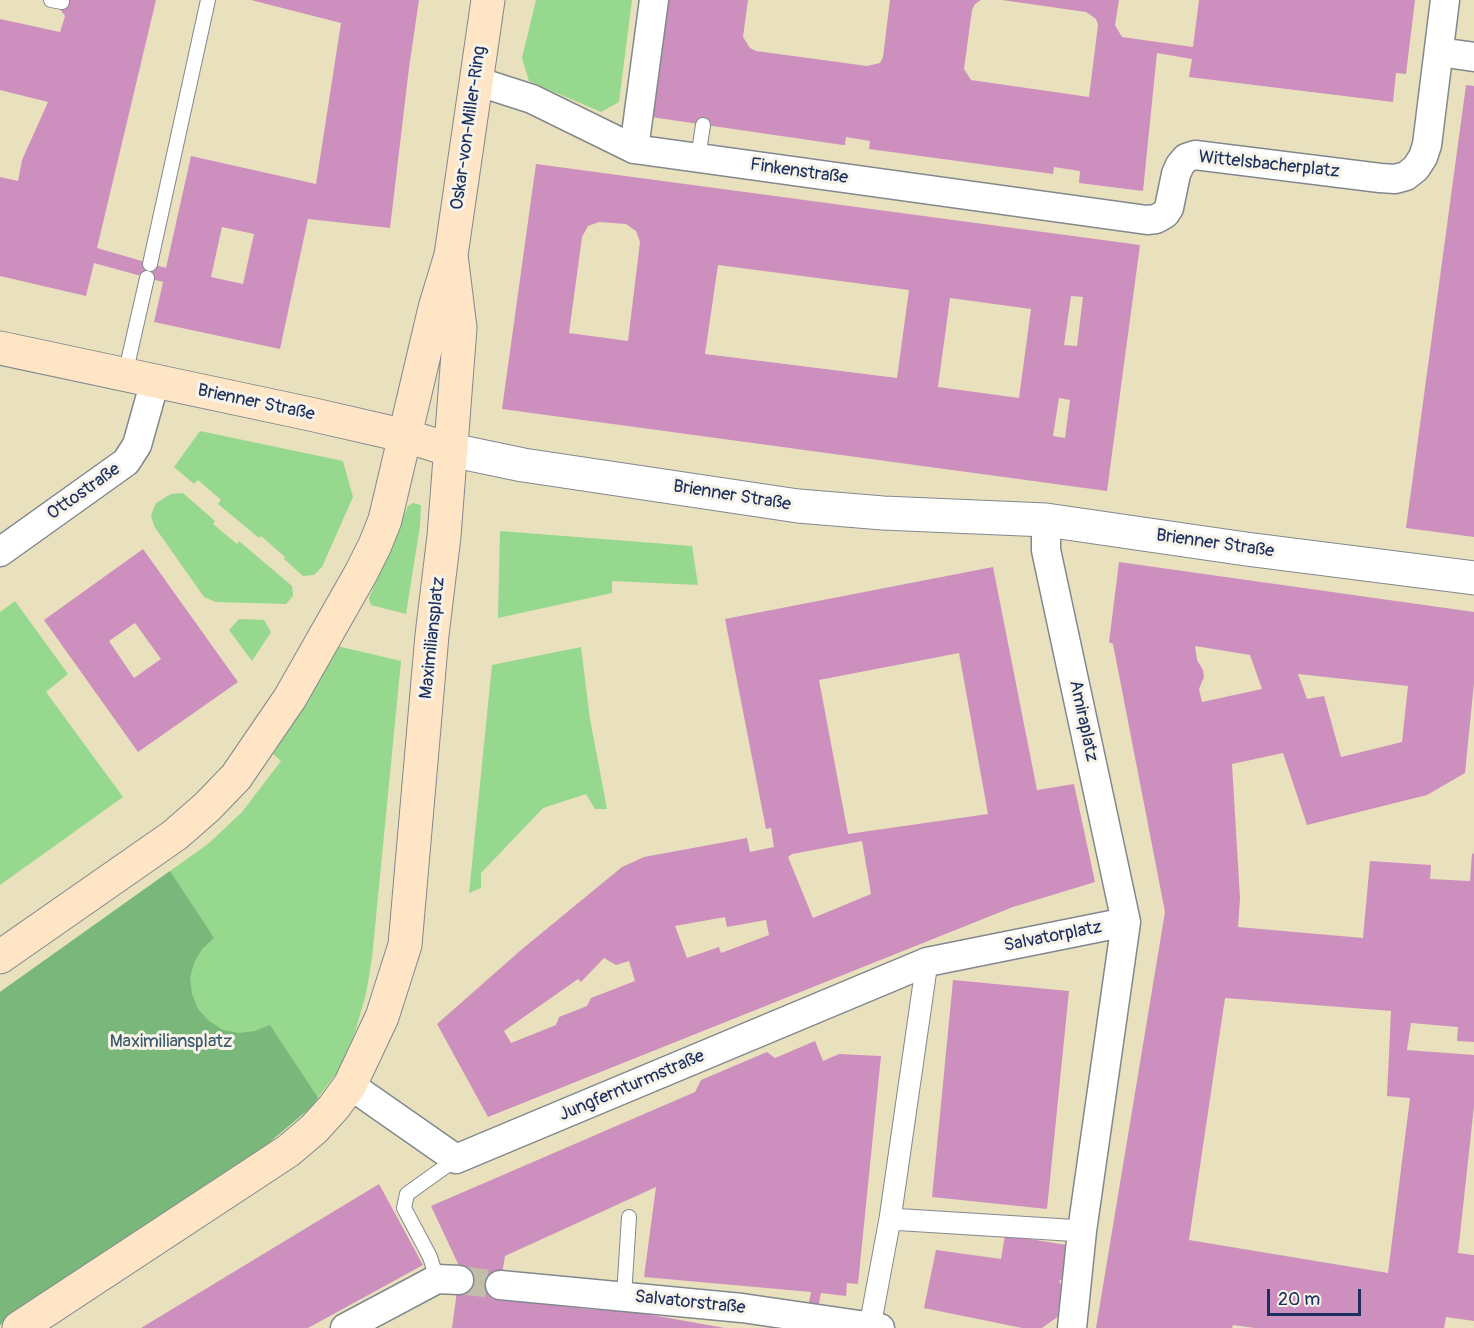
<!DOCTYPE html>
<meta charset="utf-8">
<style>
body{margin:0}
#map{position:relative;width:1474px;height:1328px;overflow:hidden;background:#e9e0bd;font-family:Pangolin,sans-serif}
canvas{display:block}
.scale{position:absolute;left:1267px;top:1289px;width:94px;height:27px;box-sizing:border-box;border:3px solid #1b2f5e;border-top:0;padding-left:8px;font-size:18px;line-height:21px;white-space:nowrap;color:#1b2f5e;-webkit-text-stroke:4px #f7f3e8;paint-order:stroke}
</style>
<div id="map">
<canvas width="1474" height="1328"></canvas>
<div class="scale">20 m</div>
</div>
<script>
const context = document.querySelector('canvas').getContext('2d');
context.lineJoin = 'round';
function paint(path, color) { context.fillStyle = color; context.fill(path, 'evenodd'); }
const toPath = rows => new Path2D(rows.map(r => 'M' + r).join(''));
function trace(path, color, width, dash) { context.strokeStyle = color; context.lineWidth = width; context.lineCap = dash ? 'butt' : 'round'; context.setLineDash(dash || []); context.stroke(path); }
function write(font, color, halo, rows, align = 'center') {
  context.font = font + ' Pangolin,sans-serif'; context.lineWidth = 6; context.setLineDash([]); context.textBaseline = 'middle'; context.strokeStyle = halo; context.fillStyle = color; for (const [text, x, y, turn = 0] of rows) {
    context.save(); context.translate(x, y); context.rotate((+turn || 0) * Math.PI / 180); context.textAlign = isNaN(turn) ? turn : align; if (halo) context.strokeText(text, 0, 0); context.fillText(text, 0, 0); context.restore();
  }
}
paint(toPath([
 [536,0,632,0,619,102,601,112,529,81,522,58],
 [200,431,343,461,353,497,322,567,314,575,303,576,284,559,285,557,261,536,259,538,218,504,221,500,198,480,194,484,174,467],
 [183,493,215,521,213,524,237,544,239,541,292,586,293,596,286,604,216,602,204,597,154,526,151,515,156,503,171,494],
 [413,503,421,505,420,526,406,614,371,605,369,598,408,506],
 [500,531,692,546,698,585,612,581,612,593,498,618],
 [15,601,68,674,46,692,123,797,0,885,0,612],
 [239,619,264,620,271,632,252,661,229,630],
 [337,646,401,661,372,958,366,994,355,1032,339,1070,310,1108,265,1146,0,1325,0,992,208,844,242,812,281,761,273,754,305,703],
 [581,647,590,719,607,809,595,809,586,794,543,808,481,873,481,888,469,893,492,665]
]), '#97d88f');
paint(toPath([
 [170,871,214,938,202,949,194,963,190,978,192,994,198,1009,209,1021,223,1030,239,1033,255,1031,270,1025,318,1098,310,1108,265,1146,185,1203,0,1325,0,992]
]), '#79b87a');
paint(toPath([
 [63,0,156,0,97,248,166,268,191,156,316,184,341,23,251,0,419,0,409,68,390,228,308,219,280,349,154,322,163,282,94,263,86,296,0,276,0,177,18,181,22,160,48,102,0,90,0,19,60,32,65,16,60,9],
 [222,227,254,234,243,284,211,277],
 [665,0,748,0,743,37,750,48,756,51,867,66,880,63,883,57,890,0,981,0,975,4,972,10,964,69,971,80,1089,97,1098,25,1096,19,1086,12,1002,0,1119,0,1115,25,1122,37,1193,47,1199,0,1415,0,1406,74,1396,73,1393,102,1189,77,1192,59,1157,53,1143,191,1079,183,1080,171,1054,167,1053,174,869,149,870,141,846,137,845,145,843,145,651,117],
 [1466,85,1474,86,1474,537,1406,528],
 [536,164,1140,245,1107,491,502,409],
 [599,222,626,224,636,231,640,242,628,341,569,333,582,237,588,226],
 [718,265,909,290,897,378,705,354],
 [1071,296,1083,297,1077,346,1064,345],
 [950,298,1031,309,1019,398,938,387],
 [1059,398,1070,400,1065,438,1053,436],
 [143,549,238,682,138,752,44,620],
 [135,623,161,659,134,678,109,641],
 [1119,562,1474,612,1474,683,1465,773,1427,795,1307,825,1283,753,1232,764,1240,898,1238,927,1363,938,1370,861,1431,865,1430,879,1470,881,1472,853,1474,854,1474,1042,1457,1041,1458,1027,1411,1023,1407,1050,1474,1055,1474,1106,1458,1253,1474,1255,1474,1321,1446,1317,1444,1328,1255,1328,1233,1325,1232,1328,1096,1328,1165,912,1113,644,1109,642],
 [1195,646,1250,655,1262,689,1202,702,1199,689,1204,677,1203,670,1197,660],
 [1298,674,1408,686,1402,742,1341,757,1324,696,1307,699],
 [1225,998,1391,1011,1387,1096,1410,1098,1388,1273,1189,1240],
 [993,567,1037,790,1074,784,1095,882,1013,907,488,1117,437,1024,521,950,622,867,644,857,747,838,750,852,774,847,771,828,766,829,725,619],
 [959,653,988,814,848,834,819,680],
 [862,841,871,894,813,918,788,857,792,854],
 [725,917,727,927,766,920,769,935,721,953,719,947,687,958,675,926],
 [604,958,616,965,629,961,635,981,591,998,587,1006,559,1017,556,1025,511,1043,504,1031,578,979,581,982],
 [953,980,1069,991,1047,1209,932,1197],
 [815,1041,823,1061,839,1054,881,1056,858,1284,847,1283,846,1296,821,1293,814,1328,804,1328,811,1292,644,1277,656,1187,505,1256,498,1297,585,1309,635,1312,725,1328,452,1328,460,1268,431,1206,695,1092,701,1080,767,1052,775,1058],
 [379,1184,423,1265,308,1328,141,1328],
 [1005,1235,1073,1246,1068,1275,1059,1281,1064,1290,1059,1316,1042,1328,1022,1328,924,1308,936,1250,1001,1259]
]), '#cd90be');
trace(toPath([
 [459,1280,500,1285]
]), '#c0bdaa', 28, [28, 14]);
const service = toPath([
 [51,0,62,2],
 [698,158,703,125],
 [150,264,208,0],
 [125,375,147,278],
 [437,1279,430,1257,404,1208,407,1194,456,1159],
 [624,1296,629,1217]
]);
const pedestrian = toPath([
 [890,1219,1082,1231],
 [870,1326,890,1219,927,962]
]);
const minor = toPath([
 [1439,52,1474,57],
 [476,81,532,99,634,149,1147,220,1156,219,1165,214,1169,208,1176,174,1180,165,1186,158,1195,155,1380,178,1395,179,1406,176,1416,168,1423,157,1427,145,1445,0],
 [634,149,654,0],
 [1046,520,1046,550,1126,922,1082,1231,1072,1328],
 [0,552,126,462,137,445,155,381],
 [350,1085,456,1159,927,962,1126,922],
 [500,1285,742,1308,880,1328],
 [345,1328,437,1279,459,1280]
]);
const tertiary = toPath([
 [451,450,523,465,798,506,883,513,1046,520,1246,549,1474,578]
]);
const secondary = toPath([
 [0,348,310,414,406,436,451,450],
 [0,957,175,835,207,807,236,777,290,698,361,573,375,545,385,520,435,308,451,255,488,0],
 [19,1328,288,1151,314,1129,334,1107,350,1085,382,1017,405,945,432,635,444,536,460,328,451,255]
]);
trace(service, '#82888e', 16);
trace(pedestrian, '#82888e', 23);
trace(minor, '#82888e', 31);
trace(tertiary, '#82888e', 35);
trace(secondary, '#82888e', 35);
trace(service, '#fff', 14);
trace(pedestrian, '#fff', 21);
trace(minor, '#fff', 28);
trace(tertiary, '#fff', 33);
trace(secondary, '#fde5c5', 33);
write('18px', '#1b2f5e', '#f7f3e8', [
 ["Oskar-von-Miller-Ring",469,128,-82],
 ["Wittelsbacherplatz",1269,165,6],
 ["Finkenstraße",799,172,8],
 ["Brienner Straße",256,403,12],
 ["Ottostraße",84,492,-35],
 ["Brienner Straße",732,496,9],
 ["Brienner Straße",1215,544,8],
 ["Maximiliansplatz",433,638,-84],
 ["Amiraplatz",1083,721,78],
 ["Salvatorplatz",1053,937,-11],
 ["Jungfernturmstraße",632,1086,-23],
 ["Salvatorstraße",690,1303,6]
]);
write('18px', '#3a596a', '#f7f3e8', [
 ["Maximiliansplatz",171,1042]
]);
</script>
